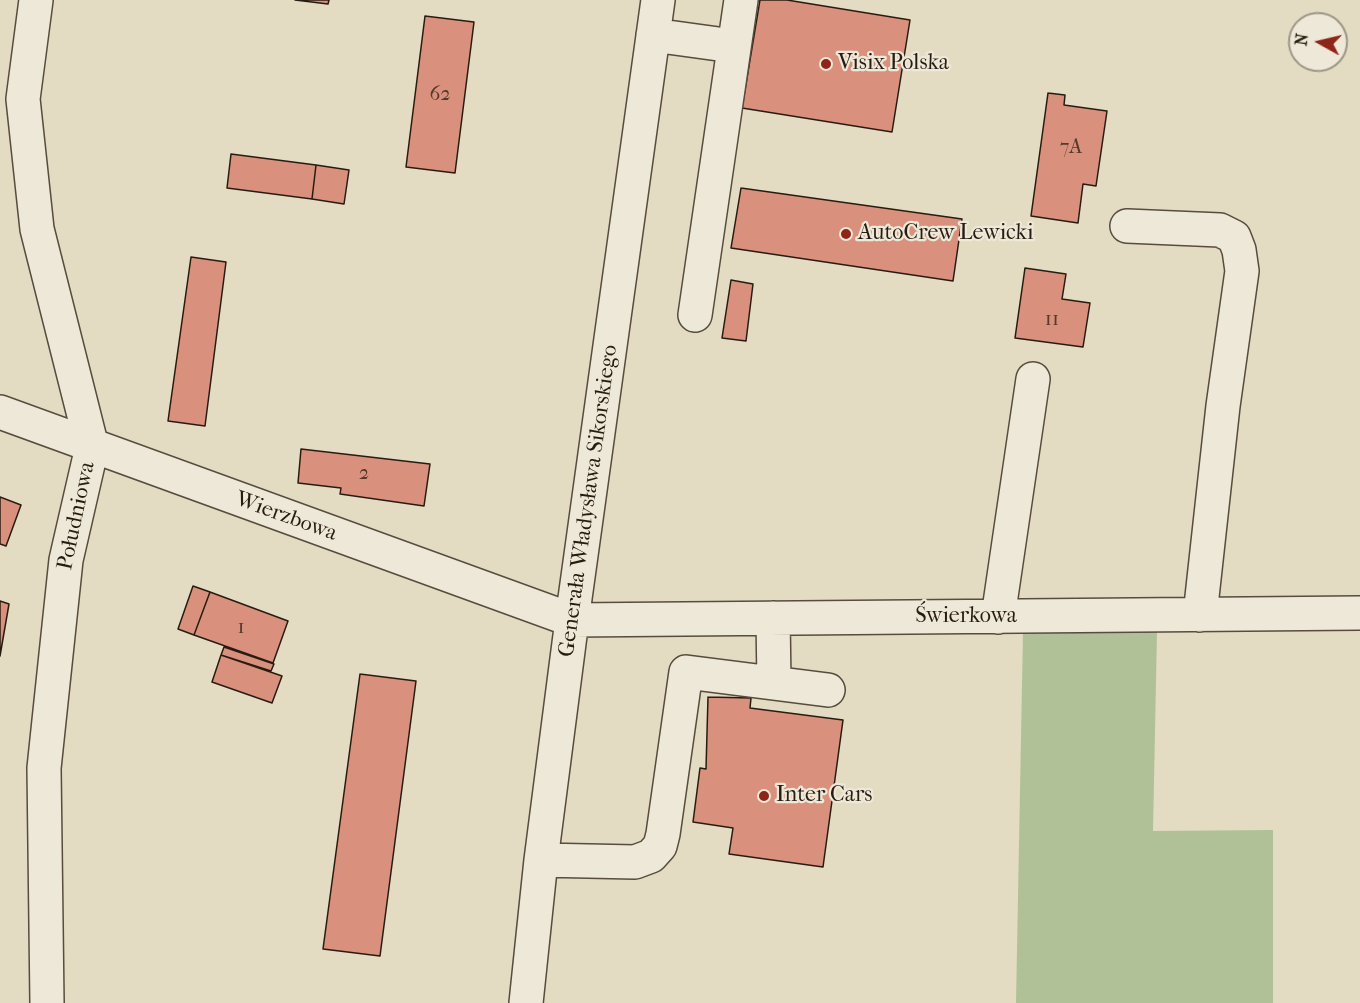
<!DOCTYPE html>
<meta charset="utf-8">
<style>
body{margin:0}
#map{position:relative;width:1360px;height:1003px;overflow:hidden;background:#e3dbc2;font-family:"IM FELL French Canon",serif}
canvas{display:block}
.north{position:absolute;left:1288px;top:12px;width:60px;height:60px;box-sizing:border-box;background:#ede8d7;border:2px solid #9e9688;border-radius:50%;rotate:278deg;font-size:16px;font-weight:700;line-height:24px;text-align:center;color:#281c12}
.north::after{content:'';display:block;margin:auto;width:21px;height:27px;background:#8f2418;clip-path:polygon(50% 0,100% 100%,50% 72%,0 100%)}
</style>
<div id="map">
<canvas width="1360" height="1003"></canvas>
<div class="north">N</div>
</div>
<script>
const context = document.querySelector('canvas').getContext('2d');
context.lineJoin = 'round';
function paint(path, color) { context.fillStyle = color; context.fill(path, 'evenodd'); }
const toPath = rows => new Path2D(rows.map(r => 'M' + r).join(''));
function trace(path, color, width, dash) { context.strokeStyle = color; context.lineWidth = width; context.lineCap = dash ? 'butt' : 'round'; context.setLineDash(dash || []); context.stroke(path); }
function write(font, color, halo, rows, align = 'center') {
  context.font = font + ' "IM FELL French Canon",serif'; context.lineWidth = 4.5; context.setLineDash([]); context.textBaseline = 'middle'; context.strokeStyle = halo; context.fillStyle = color; for (const [text, x, y, turn = 0] of rows) {
    context.save(); context.translate(x, y); context.rotate((+turn || 0) * Math.PI / 180); context.textAlign = isNaN(turn) ? turn : align; if (halo) context.strokeText(text, 0, 0); context.fillText(text, 0, 0); context.restore();
  }
}
paint(toPath([
 [1023,632,1157,632,1153,831,1273,830,1273,1003,1016,1003]
]), '#b0c197');
const building = toPath([
 [295,0,329,0,328,4,295,0],
 [760,0,787,0,910,20,892,132,742,108,760,0],
 [425,16,474,22,455,173,406,167,425,16],
 [1048,93,1065,95,1064,105,1107,111,1096,186,1083,184,1078,223,1031,216,1048,93],
 [231,154,316,165,312,199,227,188,231,154],
 [316,165,349,170,344,204,312,199,316,165],
 [741,188,962,219,953,281,731,248,741,188],
 [191,257,226,262,205,426,168,421,191,257],
 [1025,268,1066,274,1062,299,1090,303,1083,347,1015,338,1025,268],
 [731,280,753,284,746,341,722,338,731,280],
 [301,449,430,464,424,506,340,494,341,488,298,483,301,449],
 [0,497,21,505,6,546,0,544,0,497],
 [193,586,210,592,194,635,178,629,193,586],
 [210,592,288,621,273,663,194,635,210,592],
 [0,601,9,604,0,656,0,601],
 [224,647,274,664,271,671,221,655,224,647],
 [221,655,282,676,272,703,212,682,221,655],
 [360,674,416,681,380,956,323,949,360,674],
 [708,697,751,698,750,708,843,720,823,867,729,854,733,828,693,822,700,768,706,769,708,697]
]);
paint(building, '#d9907c');
trace(building, '#281c12', 1.5);
const minor = toPath([
 [36,0,23,99,37,229,92,447,66,560,44,768,47,1003],
 [653,35,733,46],
 [1127,226,1220,230,1234,237,1239,250,1242,271,1223,406,1200,615],
 [695,315,741,0],
 [0,412,572,620,1360,613],
 [998,617,1033,379],
 [773,618,774,683],
 [541,860,635,862,651,856,660,846,663,834,686,672,828,690],
 [526,1003,541,860,572,620,658,0]
]);
trace(minor, '#574c3e', 36);
trace(minor, '#ede8d7', 33);
for (const [x, y, r, color] of [
 [826,64,6,"#8f2418"],
 [846,234,6,"#8f2418"],
 [764,796,6,"#8f2418"]
]) { const dot = new Path2D(); dot.arc(x, y, r, 0, 2 * Math.PI); context.fillStyle = color; context.fill(dot); trace(dot, '#ede8d7', 2); }
write('20px', '#54392c', null, [
 ["62",440,95],
 ["7A",1071,148],
 ["11",1052,320],
 ["2",364,474],
 ["1",241,628]
]);
write('22px', '#281c12', '#ede8d7', [
 ["Visix Polska",838,64],
 ["AutoCrew Lewicki",858,234],
 ["Inter Cars",776,796]
], 'left');
write('22px', '#281c12', '#ede8d7', [
 ["Generała Władysława Sikorskiego",589,501,-82],
 ["Południowa",77,516,-78],
 ["Wierzbowa",286,517,20],
 ["Świerkowa",966,617]
]);
</script>
